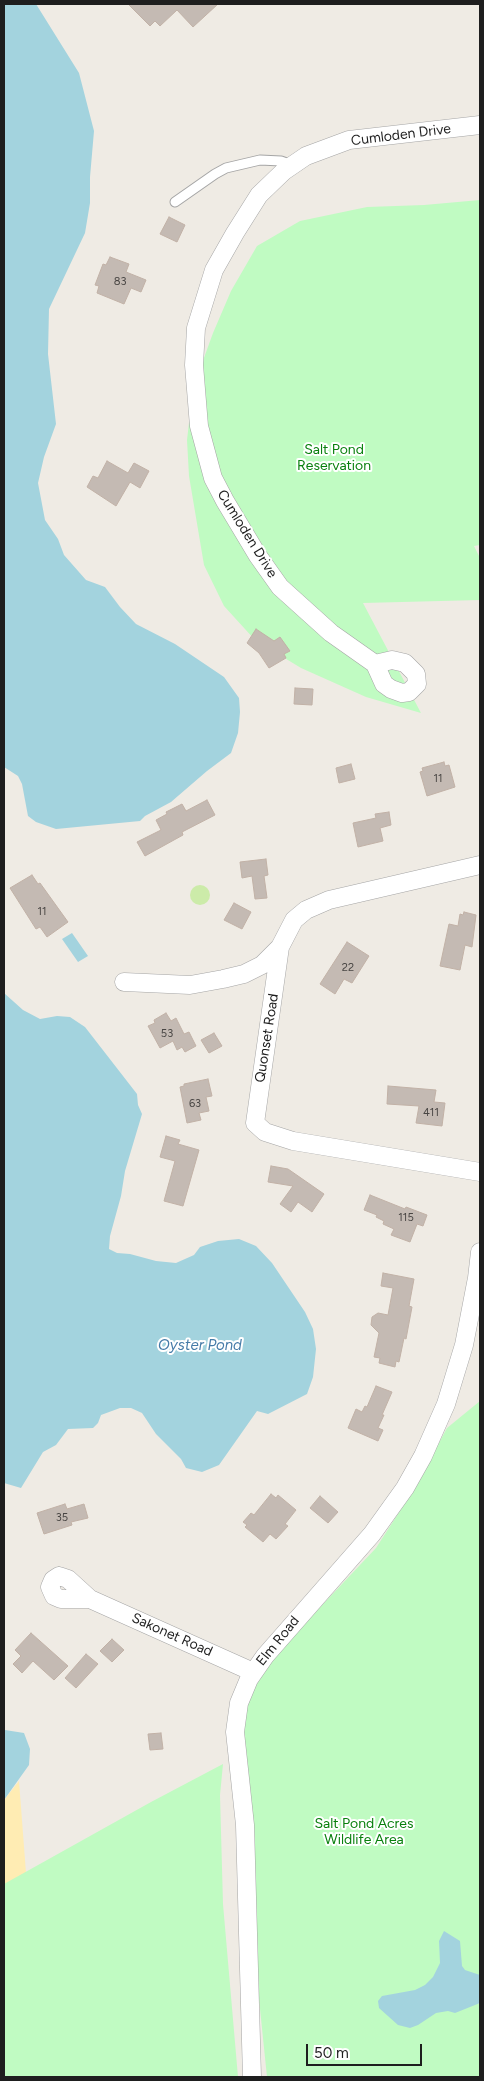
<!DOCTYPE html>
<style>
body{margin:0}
#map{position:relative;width:484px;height:2081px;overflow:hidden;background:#efebe4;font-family:Figtree,sans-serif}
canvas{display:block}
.frame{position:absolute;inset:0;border:5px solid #1e1e1e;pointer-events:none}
.scale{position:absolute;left:306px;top:2044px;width:116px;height:22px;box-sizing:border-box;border:2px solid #1e1e1e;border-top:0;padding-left:6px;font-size:15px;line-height:18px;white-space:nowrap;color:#1e1e1e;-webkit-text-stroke:4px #fff;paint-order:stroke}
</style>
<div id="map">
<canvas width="484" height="2081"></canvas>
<div class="frame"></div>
<div class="scale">50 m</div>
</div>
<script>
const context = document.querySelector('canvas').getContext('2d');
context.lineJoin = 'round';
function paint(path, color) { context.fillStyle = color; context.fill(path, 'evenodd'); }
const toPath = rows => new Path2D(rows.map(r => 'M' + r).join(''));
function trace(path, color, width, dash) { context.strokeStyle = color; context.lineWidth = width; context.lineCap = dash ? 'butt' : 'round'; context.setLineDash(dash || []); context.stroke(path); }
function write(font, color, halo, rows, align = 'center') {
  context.font = font + ' Figtree,sans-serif'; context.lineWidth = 4; context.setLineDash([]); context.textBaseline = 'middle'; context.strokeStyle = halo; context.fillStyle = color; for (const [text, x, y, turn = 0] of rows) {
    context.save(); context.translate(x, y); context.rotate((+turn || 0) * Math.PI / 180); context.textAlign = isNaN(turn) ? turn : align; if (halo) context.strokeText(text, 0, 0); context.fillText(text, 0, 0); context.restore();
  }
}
paint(toPath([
 '190 895a10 10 0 1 1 20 0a10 10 0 1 1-20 0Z'
]), '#cceba9');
paint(toPath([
 [19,1781,26,1873,4,2077,4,1800]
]), '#ffecb3');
paint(toPath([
 [480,200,480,545,474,546,480,558,480,600,363,603,421,713,366,697,301,668,255,640,224,606,204,565,189,476,187,440,193,388,213,333,231,291,257,246,300,221,367,207,424,205],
 [480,1401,480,1991,471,2006,478,2003,480,2006,480,2077,267,2077,252,1931,237,1744,243,1697,259,1672,376,1548,414,1489,447,1428],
 [223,1764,220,1795,223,1904,238,2077,4,2077,4,1884,151,1802]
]), '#c0fbc2');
paint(toPath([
 [4,4,36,4,79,73,94,131,90,177,90,203,85,233,49,309,48,354,56,424,44,457,38,483,45,520,58,539,64,555,86,580,105,587,120,607,136,624,175,644,224,677,239,698,240,712,238,733,231,753,207,771,171,802,145,816,140,821,56,829,36,822,28,816,22,784,18,776,4,767],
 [72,933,88,956,78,962,62,939],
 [4,993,23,1010,40,1019,57,1016,70,1017,85,1027,137,1094,138,1105,142,1114,125,1171,121,1196,110,1236,109,1249,117,1253,130,1254,156,1261,176,1263,194,1255,200,1247,218,1241,239,1239,256,1246,272,1263,305,1312,313,1329,316,1349,313,1377,307,1394,268,1414,257,1411,219,1465,202,1472,186,1468,181,1459,156,1434,142,1413,131,1408,120,1408,101,1415,98,1423,93,1428,68,1429,56,1445,43,1452,21,1488,4,1483],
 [4,1728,5,1730,24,1733,30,1749,29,1765,4,1800],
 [444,1931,460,1941,462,1966,465,1970,480,1975,480,2003,455,2013,448,2011,436,2013,418,2025,410,2028,398,2025,379,2008,378,2001,382,1996,415,1990,425,1985,433,1977,440,1963,439,1941]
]), '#a3d3de');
const building = toPath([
 [128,4,218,4,193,27,177,10,160,26,155,21,150,26,128,4],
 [169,217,185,225,177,242,160,234,169,217],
 [110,257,129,264,126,272,146,280,141,292,131,288,124,304,97,293,99,286,95,285,103,264,106,265,110,257],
 [107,461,128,473,134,463,149,471,140,488,130,482,116,506,87,487,93,476,98,478,107,461],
 [256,629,274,641,280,637,290,651,284,654,286,658,269,668,259,653,247,643,256,629],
 [295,688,313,689,312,705,294,704,295,688],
 [444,762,445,766,449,765,455,787,427,796,420,772,423,771,422,768,444,762],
 [351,764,355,779,339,783,336,768,351,764],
 [207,800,215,815,182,832,183,835,145,856,137,842,161,830,156,820,167,814,166,812,182,804,186,811,207,800],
 [389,812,391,825,380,828,383,841,358,847,353,823,376,818,375,814,389,812],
 [266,859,268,875,264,876,267,898,255,899,252,876,242,878,240,862,266,859],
 [32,875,38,884,40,883,68,922,47,937,40,927,36,929,10,888,32,875],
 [234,903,251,912,242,929,224,920,234,903],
 [464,912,476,915,472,947,465,945,460,970,440,966,449,924,458,926,460,914,463,915,464,912],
 [347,942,369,956,352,983,344,979,335,994,320,984,347,942],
 [166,1013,171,1021,176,1018,184,1034,189,1032,196,1046,185,1052,182,1047,177,1050,173,1041,160,1048,148,1026,155,1023,154,1020,166,1013],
 [214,1033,222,1046,209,1053,201,1040,214,1033],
 [208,1079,212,1096,206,1097,209,1111,199,1113,201,1120,187,1123,180,1087,184,1086,184,1084,208,1079],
 [388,1086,436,1090,434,1102,445,1103,442,1126,416,1123,419,1106,387,1104,388,1086],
 [166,1136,180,1140,178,1144,199,1150,183,1206,164,1201,175,1161,160,1157,166,1136],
 [271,1166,288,1169,324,1194,312,1212,298,1202,291,1212,280,1204,293,1186,268,1182,271,1166],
 [370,1195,405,1209,406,1207,427,1215,423,1226,417,1224,410,1242,391,1235,394,1229,383,1224,384,1221,376,1217,377,1215,364,1210,370,1195],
 [383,1273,414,1279,409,1306,412,1307,406,1339,404,1338,399,1362,396,1361,395,1367,379,1363,380,1358,374,1357,379,1333,371,1325,372,1317,378,1313,388,1315,393,1288,381,1286,383,1273],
 [376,1386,392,1392,382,1415,384,1415,378,1428,383,1430,378,1441,348,1428,356,1409,362,1412,365,1406,367,1407,376,1386],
 [271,1494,276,1498,278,1495,296,1510,285,1524,288,1526,276,1539,270,1534,263,1542,245,1527,247,1525,243,1522,251,1513,254,1515,271,1494],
 [320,1496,338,1512,328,1523,310,1508,320,1496],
 [65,1504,67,1509,84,1504,88,1518,71,1522,72,1525,44,1534,37,1513,65,1504],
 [31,1633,68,1666,54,1680,33,1661,22,1673,13,1664,21,1656,15,1650,31,1633],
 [112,1639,124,1650,112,1662,100,1651,112,1639],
 [86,1654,98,1664,76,1688,65,1678,86,1654],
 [161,1733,163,1749,150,1750,148,1734,161,1733]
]);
paint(building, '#c4bab3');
trace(building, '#c1b1a6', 1);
const service = toPath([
 [175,202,215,174,226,168,260,160,281,161,292,165]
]);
const minor = toPath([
 [375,664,392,660,405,663,416,674,417,684,409,692,402,693,391,689,384,684,375,664,331,633,280,587,258,556,225,501,213,478,199,426,194,365,196,328,214,270,235,233,259,195,284,171,306,156,349,140,480,125],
 [480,865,329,900,306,910,294,920,280,947,255,1123,265,1132,293,1141,480,1172],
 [124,982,190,985,223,979,244,974,262,965,280,947],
 [59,1576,68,1579,90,1599,61,1599,54,1596,50,1587,53,1580,59,1576],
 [90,1599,253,1672],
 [252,2077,245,1825,235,1732,239,1703,249,1679,265,1656,372,1534,405,1488,423,1456,446,1404,464,1345,477,1278,480,1252]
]);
trace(service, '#a5a5a5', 11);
trace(minor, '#a5a5a5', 19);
trace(service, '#fff', 9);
trace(minor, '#fff', 18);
write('11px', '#484543', null, [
 ["83",120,282],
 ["11",438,779],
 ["11",42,912],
 ["22",348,968],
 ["53",167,1034],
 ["63",195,1104],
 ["411",431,1113],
 ["115",406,1218],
 ["35",62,1518]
]);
write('14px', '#1e1e1e', '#fff', [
 ["Cumloden Drive",401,135,-7],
 ["Cumloden Drive",247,534,58],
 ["Quonset Road",267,1038,-81],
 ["Sakonet Road",172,1635,24],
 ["Elm Road",278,1641,-51]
]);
write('14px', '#09800e', '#fff', [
 ["Salt Pond",334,450],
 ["Reservation",334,466],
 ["Salt Pond Acres",364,1824],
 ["Wildlife Area",364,1840]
]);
write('italic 15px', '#457ba8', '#fff', [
 ["Oyster Pond",200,1346]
]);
</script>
